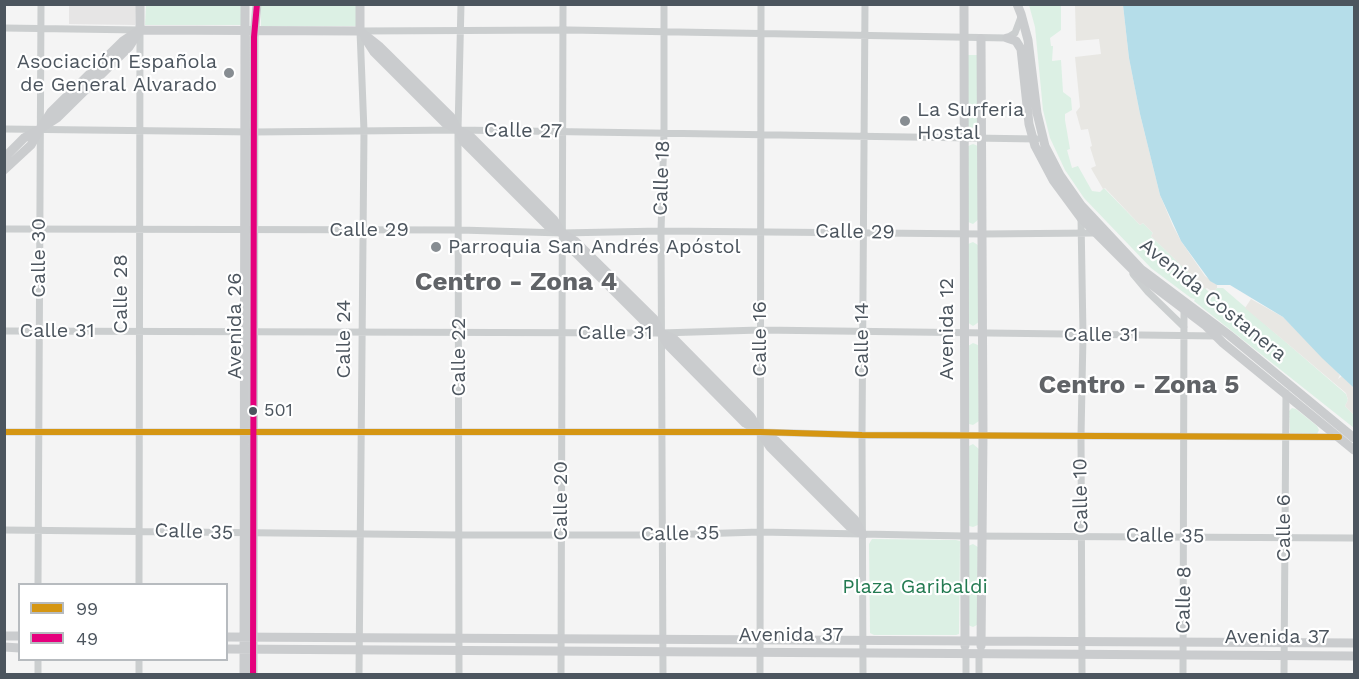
<!DOCTYPE html>
<meta charset="utf-8">
<style>
body{margin:0}
#map{position:relative;width:1359px;height:679px;overflow:hidden;background:#f4f4f4;font-family:"Work Sans",sans-serif}
canvas{display:block}
.frame{position:absolute;inset:0;border:6px solid #4c555e;pointer-events:none}
.legend{position:absolute;left:18px;top:583px;width:210px;height:78px;box-sizing:border-box;background:#fff;border:2px solid #b7bbbf;margin:0;padding:8px 10px;list-style:none;font-size:18px;color:#4c555e}
.legend li{display:flex;align-items:center;gap:12px;height:30px}
.legend b{width:30px;border:2px solid #b7bbbf}
</style>
<div id="map">
<canvas width="1359" height="679"></canvas>
<div class="frame"></div>
<ul class="legend">
<li><b style="height:8px;background:#d59613"></b>99</li>
<li><b style="height:8px;background:#e5007d"></b>49</li>
</ul>
</div>
<script>
const context = document.querySelector('canvas').getContext('2d');
context.lineJoin = 'round';
function paint(path, color) { context.fillStyle = color; context.fill(path, 'evenodd'); }
const toPath = rows => new Path2D(rows.map(r => 'M' + r).join(''));
function trace(path, color, width, dash) { context.strokeStyle = color; context.lineWidth = width; context.lineCap = dash ? 'butt' : 'round'; context.setLineDash(dash || []); context.stroke(path); }
function write(font, color, halo, rows, align = 'center') {
  context.font = font + ' "Work Sans",sans-serif'; context.lineWidth = 4.5; context.setLineDash([]); context.textBaseline = 'middle'; context.strokeStyle = halo; context.fillStyle = color; for (const [text, x, y, turn = 0] of rows) {
    context.save(); context.translate(x, y); context.rotate((+turn || 0) * Math.PI / 180); context.textAlign = isNaN(turn) ? turn : align; if (halo) context.strokeText(text, 0, 0); context.fillText(text, 0, 0); context.restore();
  }
}
paint(toPath([
 [69,5,136,5,135,25,69,24]
]), '#e6e5e5');
paint(toPath([
 [146,5,241,5,241,25,145,25],
 [261,5,357,5,356,26,261,26],
 [1029,5,1061,5,1061,30,1050,38,1051,46,1053,46,1052,61,1061,60,1063,92,1071,98,1072,110,1065,114,1065,120,1070,149,1067,150,1072,168,1078,166,1092,191,1100,192,1104,188,1140,225,1143,223,1153,233,1151,236,1210,293,1217,288,1223,288,1346,394,1348,400,1345,406,1354,415,1354,428,1194,301,1195,299,1191,298,1151,268,1084,198,1065,170,1050,138,1043,110,1035,27],
 [967,55,979,55,978,125,972,128,968,126],
 [973,144,978,146,979,219,973,224,968,222,968,146],
 [973,242,978,245,979,322,973,326,967,322,968,244],
 [973,343,978,345,979,421,973,425,969,424,968,346],
 [1292,408,1296,409,1317,426,1319,430,1317,434,1290,433,1289,411],
 [973,444,979,449,978,525,973,527,969,526,969,446],
 [872,539,956,540,960,541,959,634,956,635,874,635,870,633,869,544],
 [973,544,978,547,977,625,973,627,968,625,968,546]
]), '#dcf0e4');
paint(toPath([
 [1075,5,1123,5,1129,58,1140,114,1160,195,1173,226,1181,241,1205,276,1217,285,1217,288,1213,292,1207,288,1205,289,1151,236,1153,233,1143,223,1140,225,1105,188,1103,189,1092,170,1091,168,1096,166,1090,147,1092,146,1088,129,1081,130,1076,112,1080,107,1075,57,1101,54,1099,39,1076,41],
 [1251,299,1283,317,1340,375,1338,379,1342,376,1354,388,1354,415,1345,406,1348,400,1346,393,1245,308]
]), '#e8e7e3');
paint(toPath([
 [1123,5,1354,5,1354,388,1322,358,1283,317,1230,285,1217,285,1210,281,1181,241,1160,195,1140,114,1129,58]
]), '#b5dde9');
trace(toPath([
 [4,28,140,30,139,584],
 [4,129,254,132,458,130,1037,139],
 [4,229,460,230,562,233,661,231,982,234,1094,233],
 [1133,274,1148,292,1184,327],
 [4,331,661,333,760,330,1217,336],
 [4,432,760,432,862,435,1339,437],
 [4,530,459,535,662,535,760,532,964,536,1354,538],
 [38,584,41,4],
 [38,674,38,660],
 [139,674,139,660],
 [359,674,364,131,360,31,569,30,1007,38,1015,33,1021,17],
 [459,674,458,130,461,4],
 [561,674,563,4],
 [663,674,661,231,664,133,664,4],
 [760,674,761,4],
 [863,674,862,435,865,4],
 [966,674,966,654],
 [979,674,979,654],
 [1082,674,1081,436,1083,335,1081,218,1083,217],
 [1183,674,1184,309],
 [1284,674,1286,393]
]), '#cbcecf', 7);
trace(toPath([
 [964,4,965,646],
 [1017,4,1021,14,1028,40,1037,113,1045,146,1060,175,1081,205,1141,269,1229,335,1354,438],
 [140,30,360,31],
 [140,30,140,4],
 [360,31,379,46,451,117,458,130,470,136,554,220,562,233,575,241,654,319,661,333,674,339,751,417,760,432,776,441,855,520,863,535],
 [360,31,360,4],
 [365,38,374,52,445,123,458,130,464,142,548,226,562,233,569,246,648,325,661,333,668,345,745,423,760,432,770,447,849,526,861,533],
 [1007,38,1016,41,1021,49,1029,124,1035,146,1053,180,1081,218,1136,273,1206,326,1223,343,1354,450],
 [4,158,24,138,40,129,51,112,123,41,138,31],
 [4,170,31,145,40,129,57,118,129,47,140,30],
 [4,636,20,636],
 [226,637,1354,643],
 [981,646,983,435,981,39],
 [4,647,20,648],
 [226,649,1354,656],
 [244,674,245,4],
 [253,674,254,37,257,4]
]), '#caccce', 9);
trace(toPath([
 [4,432,760,432,862,435,1339,437]
]), '#d59613', 6);
trace(toPath([
 [253,674,254,37,257,4]
]), '#e5007d', 6);
for (const [x, y, r, color] of [
 [229,73,6,"#878d92"],
 [905,121,6,"#878d92"],
 [436,247,6,"#878d92"],
 [253,411,5,"#4c555e"]
]) { const dot = new Path2D(); dot.arc(x, y, r, 0, 2 * Math.PI); context.fillStyle = color; context.fill(dot); trace(dot, '#fff', 2); }
write('18px', '#4c555e', '#fff', [
 ["501",264,411]
], 'left');
write('20px', '#4c555e', '#fff', [
 ["Asociación Española",217,62,"right"],
 ["de General Alvarado",217,85,"right"],
 ["La Surferia",917,110],
 ["Hostal",917,133],
 ["Parroquia San Andrés Apóstol",448,247]
], 'left');
write('20px', '#4c555e', '#fff', [
 ["Calle 27",523,131,1],
 ["Calle 18",662,178,-88],
 ["Calle 29",369,230],
 ["Calle 29",855,232,1],
 ["Calle 30",39,258,-90],
 ["Calle 28",121,294,-90],
 ["Avenida Costanera",1213,300,39],
 ["Avenida 26",235,326,-90],
 ["Avenida 12",947,329,-90],
 ["Calle 31",57,331],
 ["Calle 31",615,333],
 ["Calle 31",1101,335],
 ["Calle 24",344,339,-90],
 ["Calle 16",760,339,-90],
 ["Calle 14",862,340,-90],
 ["Calle 22",459,357,-90],
 ["Calle 10",1081,496,-91],
 ["Calle 20",561,501,-90],
 ["Calle 6",1284,528,-90],
 ["Calle 35",194,532,2],
 ["Calle 35",680,534,-1],
 ["Calle 35",1165,536,1],
 ["Calle 8",1184,600,-89],
 ["Avenida 37",791,635],
 ["Avenida 37",1277,637]
]);
write('20px', '#237a51', '#fff', [
 ["Plaza Garibaldi",915,587]
]);
write('bold 26px', '#606367', '#fff', [
 ["Centro - Zona 4",516,282],
 ["Centro - Zona 5",1139,385]
]);
</script>
